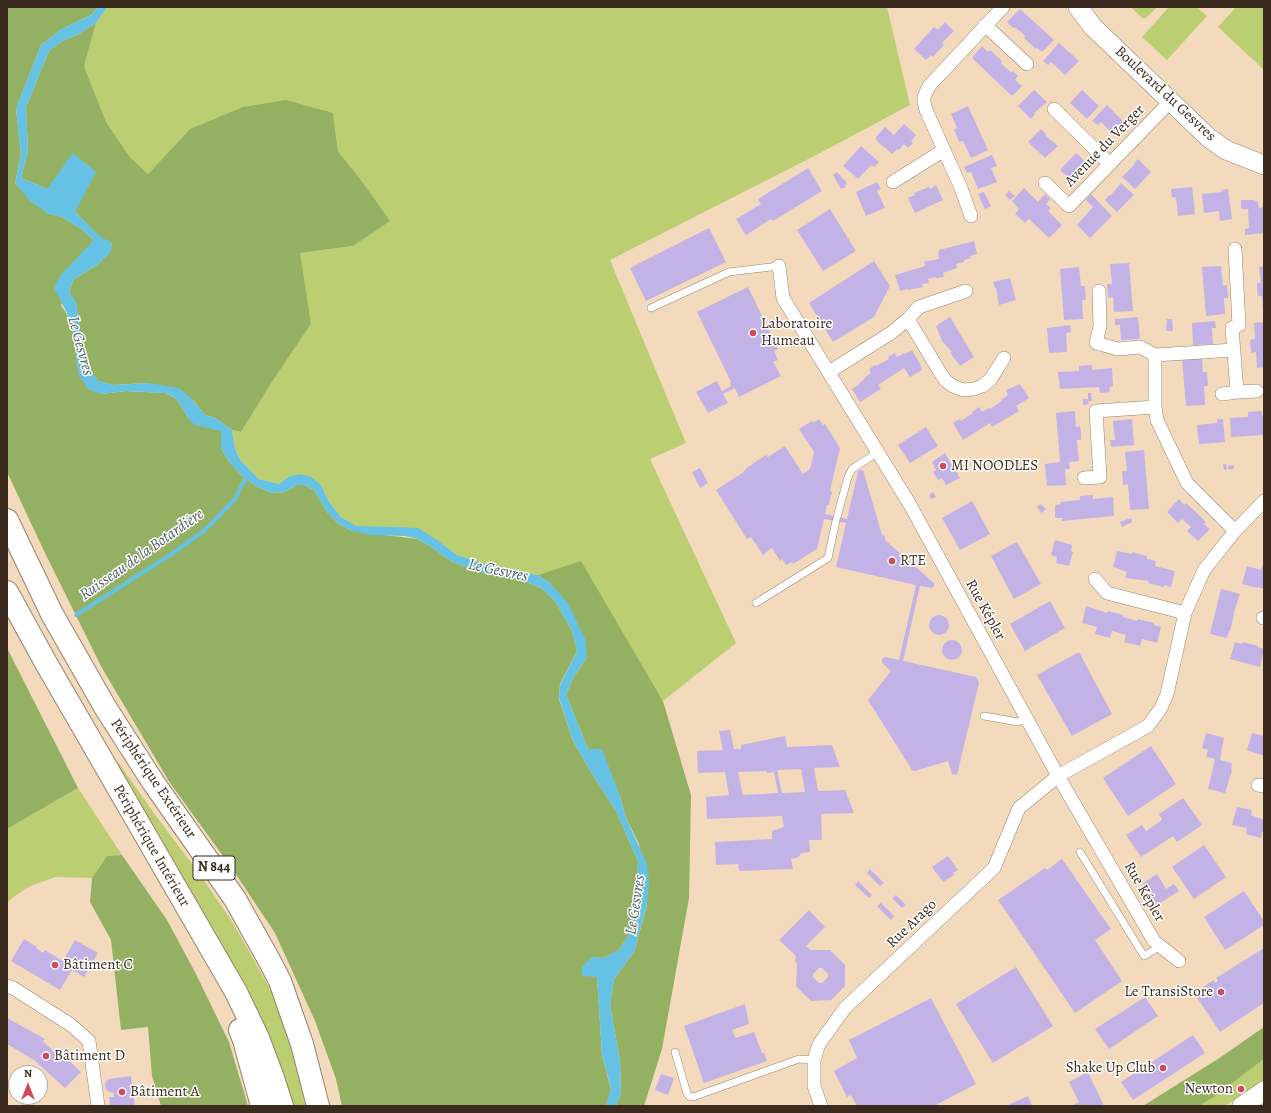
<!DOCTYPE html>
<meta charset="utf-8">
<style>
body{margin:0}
#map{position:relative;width:1271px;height:1113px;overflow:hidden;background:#f4dabc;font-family:Alegreya,serif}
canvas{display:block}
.frame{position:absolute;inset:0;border:8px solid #3b2a1e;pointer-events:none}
.north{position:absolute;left:8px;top:1065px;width:40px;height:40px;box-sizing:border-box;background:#fff;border:1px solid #b1aaa5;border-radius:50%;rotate:0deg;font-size:11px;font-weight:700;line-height:16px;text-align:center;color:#3b2a1e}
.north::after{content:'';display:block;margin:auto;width:14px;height:18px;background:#d1495b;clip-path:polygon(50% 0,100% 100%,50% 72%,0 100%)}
</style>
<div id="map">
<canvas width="1271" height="1113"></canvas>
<div class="frame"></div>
<div class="north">N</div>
</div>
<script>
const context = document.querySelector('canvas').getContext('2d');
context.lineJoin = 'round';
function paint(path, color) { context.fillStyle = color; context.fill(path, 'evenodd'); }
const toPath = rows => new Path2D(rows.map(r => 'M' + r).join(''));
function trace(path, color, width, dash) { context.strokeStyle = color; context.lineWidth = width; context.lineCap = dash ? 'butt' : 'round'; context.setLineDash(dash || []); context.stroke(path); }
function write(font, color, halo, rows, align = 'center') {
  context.font = font + ' Alegreya,serif'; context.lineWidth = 3; context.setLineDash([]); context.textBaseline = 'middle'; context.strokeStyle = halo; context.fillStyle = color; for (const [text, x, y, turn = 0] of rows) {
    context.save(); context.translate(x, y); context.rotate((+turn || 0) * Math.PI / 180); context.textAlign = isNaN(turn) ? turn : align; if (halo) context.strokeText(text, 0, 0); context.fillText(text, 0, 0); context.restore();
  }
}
paint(toPath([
 [107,7,887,7,910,105,822,152,610,260,686,443,650,459,736,643,663,701,581,562,538,575,482,563,457,555,440,542,396,527,356,527,341,517,329,502,321,485,288,477,279,484,259,479,241,461,235,449,232,430,241,432,272,382,311,324,299,253,353,246,389,221,361,180,338,151,333,113,190,129,148,174,130,157,106,122,84,66,96,23],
 [1131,7,1157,7,1146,18,1142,18],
 [1169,7,1197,7,1207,16,1167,60,1142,37],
 [1236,7,1264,7,1264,70,1218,27],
 [118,762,156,816,199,873,233,923,272,992,297,1062,307,1106,293,1106,291,1096,274,1049,253,1002,232,964,162,846,116,764],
 [78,788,122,855,107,856,92,878,56,877,30,886,12,898,7,903,7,829],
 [1264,1059,1264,1080,1225,1106,1199,1106,1214,1097]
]), '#bbce71');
paint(toPath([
 [7,7,98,7,91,15,62,29,41,45,16,109,21,155,15,183,47,213,62,217,80,228,94,240,86,249,61,305,71,321,79,375,101,394,126,391,165,393,174,397,181,405,188,418,209,427,221,431,221,448,228,460,240,474,256,486,272,493,285,492,297,485,304,485,314,490,327,512,339,524,352,531,418,539,433,548,452,562,484,573,521,580,541,588,555,601,572,631,577,651,560,684,559,699,573,741,591,772,616,811,638,861,637,896,630,933,619,950,603,958,592,957,597,976,602,1054,611,1090,606,1106,342,1106,336,1079,315,1021,275,933,231,867,170,783,102,668,44,551,7,472],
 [96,23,84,66,106,122,130,157,148,174,190,129,243,107,286,100,333,113,338,151,361,180,390,221,353,246,300,253,311,324,272,382,241,432,232,430,215,418,205,415,193,400,148,383,113,385,98,381,88,367,80,331,76,303,69,293,73,280,98,264,110,252,112,243,101,238,75,212,76,209,47,189,21,178,28,151,26,107,49,51,62,41,75,36],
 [581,561,663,701,691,795,689,898,662,1049,644,1106,616,1106,621,1093,620,1061,610,1005,614,979,634,952,647,905,639,844,626,818,620,796,588,749,566,694,574,677,587,657,551,584,538,575],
 [7,648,78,788,7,829],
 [122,855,167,920,196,974,229,1042,248,1106,161,1106,152,1076,148,1027,121,1030,111,940,90,902,92,878,107,856],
 [1264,1027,1264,1059,1214,1097,1199,1106,1143,1106,1221,1057]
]), '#94b163');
paint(toPath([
 [98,7,107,7,96,23,75,36,62,41,49,51,26,107,28,151,21,178,47,189,73,153,96,172,75,212,101,237,112,243,110,253,98,264,73,280,69,293,76,302,80,331,88,367,98,381,113,385,148,383,179,388,193,400,205,415,215,418,232,430,235,449,241,461,259,479,279,484,288,477,300,474,311,477,321,485,329,502,341,517,356,526,396,527,418,528,440,542,457,555,482,563,538,575,551,584,568,603,586,641,587,657,574,677,566,694,588,749,602,749,620,796,626,818,647,864,649,883,647,904,634,952,614,979,610,1005,620,1061,621,1093,616,1106,606,1106,611,1089,602,1054,597,977,582,976,582,967,592,957,603,958,619,950,630,933,637,896,638,861,616,811,591,772,573,741,559,698,560,685,577,651,572,631,555,601,541,588,521,580,484,573,452,562,433,548,418,539,405,536,371,535,352,531,339,524,327,512,314,490,304,485,297,485,285,492,272,493,256,486,240,474,228,460,221,448,221,431,195,425,188,418,181,405,174,397,165,393,126,391,101,394,88,389,79,375,71,321,54,288,59,277,94,240,80,228,62,217,47,213,30,201,15,183,21,155,16,109,41,45,62,29,91,15]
]), '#66c2e4');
trace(toPath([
 [76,615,170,555,205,530,234,500,246,478,250,477]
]), '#66c2e4', 4);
paint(toPath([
 [1020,9,1054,40,1042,52,1037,48,1036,49,1024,38,1025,36,1020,31,1014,27,1013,28,1007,22],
 [945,22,954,31,942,43,944,45,938,51,933,57,931,55,926,60,914,49,934,27,938,30],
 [1059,43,1079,61,1065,75,1051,62,1048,65,1043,61],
 [982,46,988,52,990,50,1002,61,1001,63,1005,67,1011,72,1013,71,1018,76,1015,80,1022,86,1012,96,972,58],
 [1034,90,1047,102,1034,113,1035,114,1031,119,1018,106],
 [1082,90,1099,106,1087,119,1070,103],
 [1107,105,1124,122,1113,134,1101,122,1098,125,1092,121],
 [968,106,988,150,971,158,963,141,959,142,957,136,954,130,957,128,951,114],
 [904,124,916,135,911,141,913,143,908,148,904,144,899,150,897,149,892,154,876,140,876,137,885,127,894,135],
 [1041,129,1046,134,1045,135,1058,146,1045,158,1028,142],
 [861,146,879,162,874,167,871,165,858,179,843,166],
 [1076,153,1089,165,1073,182,1060,170],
 [992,155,997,166,991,168,997,182,978,189,971,172,967,173,964,167],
 [1138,159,1151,172,1135,189,1122,177,1134,165,1134,164],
 [808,168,822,191,773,221,771,219,746,235,736,219,761,204,758,199],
 [837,172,847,183,845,185,846,187,841,189,833,175],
 [877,182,881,189,877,191,885,208,866,216,856,192],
 [1121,183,1134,195,1117,212,1105,200,1109,195,1110,196],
 [936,185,943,200,915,213,908,198,915,195,914,193,929,187,930,189],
 [1192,187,1195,214,1178,216,1176,197,1172,198,1171,189],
 [1024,188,1038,202,1045,194,1050,199,1046,204,1051,208,1048,211,1062,225,1049,238,1029,219,1025,223,1015,214,1019,209,1012,201],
 [1228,189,1232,219,1220,221,1219,211,1204,213,1202,194,1222,192,1221,190],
 [1009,191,1015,196,1010,200,1005,195],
 [984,192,991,206,985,209,978,194],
 [1091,194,1112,216,1090,238,1077,225,1093,207,1086,200],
 [1241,200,1254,200,1258,202,1259,208,1264,207,1264,233,1245,235,1245,229,1249,228,1248,209,1241,209],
 [830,209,856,251,823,271,797,230],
 [709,228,726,262,646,301,630,268],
 [974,241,977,254,970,256,971,258,964,260,964,262,956,264,957,268,943,273,944,277,936,278,936,277,928,279,929,283,922,284,923,287,908,290,907,289,900,291,895,275,925,266,924,262,939,259,938,253,939,253,939,250],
 [874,261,890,286,874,317,833,342,809,303],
 [1129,263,1133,311,1114,312,1113,297,1108,298,1107,284,1112,284,1110,264],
 [1221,266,1223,286,1227,285,1228,298,1224,298,1225,314,1206,316,1202,267],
 [1264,266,1264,310,1263,311,1262,296,1258,296,1257,283,1261,283,1259,267],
 [1079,267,1081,286,1085,286,1086,300,1082,300,1083,319,1064,320,1060,269],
 [1010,278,1016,300,999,305,996,288,995,288,993,282],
 [748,287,778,349,774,351,778,360,773,362,781,376,739,397,735,388,723,394,728,403,708,413,696,392,717,381,722,391,731,386,730,383,731,382,697,312],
 [950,317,974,357,960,366,950,353,952,352,942,341,936,326],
 [1138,317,1140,339,1121,340,1120,325,1115,325,1115,319],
 [1167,319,1172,319,1173,331,1166,331],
 [1215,321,1216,328,1212,328,1213,344,1193,345,1192,323],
 [1264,322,1264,367,1257,368,1256,352,1251,353,1250,340,1255,339,1254,323],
 [1070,325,1071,332,1066,333,1067,352,1049,353,1047,328],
 [912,350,920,364,922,370,910,377,904,368,878,385,881,389,860,402,852,389,860,384,859,383,865,379,864,378,871,373,869,369,875,365,876,366,889,359,888,357,895,353,897,357,904,353,905,354],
 [1202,357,1203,372,1207,372,1208,386,1204,386,1205,405,1186,406,1182,358],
 [1092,365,1092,370,1112,368,1113,386,1109,387,1110,392,1100,393,1099,387,1060,389,1058,372,1079,371,1079,366],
 [1020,384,1029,398,1016,406,1019,411,992,427,990,423,963,440,953,423,960,419,961,421,973,413,972,412,979,407,982,412,989,408,990,409,1002,401,1001,400,1008,395,1006,390],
 [1088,393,1091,393,1092,401,1088,401,1089,404,1083,405,1083,399,1088,399],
 [1075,411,1076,427,1080,426,1081,432,1081,440,1077,440,1079,461,1069,462,1070,469,1065,469,1066,485,1047,486,1045,464,1060,462,1056,413],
 [1262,411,1262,416,1264,416,1264,435,1231,437,1230,418,1248,417,1248,412],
 [819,419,823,425,825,424,840,448,830,491,832,492,829,505,827,505,825,514,847,519,858,472,859,470,863,470,882,535,885,536,885,540,934,583,934,586,932,588,920,586,903,661,976,677,978,680,979,683,957,775,952,774,948,761,915,771,912,770,868,700,891,671,882,663,882,659,885,657,899,660,916,585,836,567,846,523,824,519,817,549,793,564,792,562,786,565,782,559,780,561,772,548,763,555,751,537,747,539,716,490,742,473,748,467,766,455,768,457,785,446,803,474,810,469,814,452,799,429,812,421,813,423],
 [1132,419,1134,445,1111,447,1110,440,1115,440,1113,421],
 [1217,419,1223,419,1225,442,1199,444,1197,425,1217,423],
 [926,427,938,446,910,463,898,445],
 [1144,450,1149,509,1130,510,1128,484,1123,485,1122,471,1127,471,1125,452],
 [945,453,960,478,946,485,942,478,938,480,933,472,936,470,932,462],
 [1223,464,1226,464,1227,469,1224,470],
 [1234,465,1234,469,1228,469,1228,466],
 [700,468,708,483,700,488,692,472],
 [933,492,936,497,931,499,929,495],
 [1093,495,1093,499,1113,497,1114,516,1062,521,1062,518,1055,518,1055,505,1061,504,1060,502,1080,500,1080,496],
 [1179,499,1184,505,1186,503,1196,512,1206,522,1204,524,1210,529,1198,541,1187,531,1191,527,1182,519,1178,523,1167,512],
 [972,501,990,534,960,550,942,518],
 [1041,504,1046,509,1041,513,1037,507],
 [1131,518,1132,522,1122,527,1120,522],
 [1055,540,1072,545,1071,551,1073,552,1069,566,1056,563,1057,557,1051,555],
 [1017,542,1041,584,1014,599,991,556],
 [1117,551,1132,554,1132,552,1147,556,1147,559,1156,561,1155,566,1175,571,1171,587,1164,585,1164,587,1148,583,1149,581,1125,578,1127,572,1113,567],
 [1263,564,1264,564,1264,589,1257,587,1257,588,1242,584,1247,566,1261,570],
 [1221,589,1240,594,1233,615,1234,615,1230,631,1229,631,1227,638,1210,634],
 [1050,601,1065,628,1025,651,1010,624],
 [1086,606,1107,613,1108,611,1123,615,1123,617,1137,621,1138,619,1154,623,1154,625,1161,627,1157,643,1142,639,1140,646,1124,642,1126,635,1112,631,1110,638,1095,634,1097,627,1082,623],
 '929 625a10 10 0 1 1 20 0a10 10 0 1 1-20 0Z',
 '942 650a10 10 0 1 1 20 0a10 10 0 1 1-20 0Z',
 [1235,642,1242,644,1243,642,1258,646,1258,647,1264,649,1260,667,1230,659],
 [1079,652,1112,714,1072,736,1037,675],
 [730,730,734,749,741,749,741,745,785,736,787,747,832,745,840,767,814,768,818,791,845,790,854,813,821,814,822,840,809,840,810,852,801,853,799,857,791,859,793,869,739,871,738,864,716,865,715,842,772,839,772,831,784,827,782,816,707,819,706,797,729,795,725,772,698,773,697,751,723,750,719,731],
 [801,769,805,792,782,793,777,770],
 [767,771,767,773,774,772,778,793,743,795,738,772],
 [1206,733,1224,738,1220,760,1232,763,1231,770,1232,771,1225,793,1208,789,1215,759,1206,757,1208,750,1202,748],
 [1252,733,1264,736,1264,756,1247,750],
 [1151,746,1176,784,1128,816,1103,778],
 [1183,798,1202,825,1177,842,1173,836,1141,857,1126,835,1142,825,1146,831,1162,820,1159,814],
 [1237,807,1252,810,1251,815,1264,820,1264,832,1262,832,1261,838,1246,834,1247,828,1232,825],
 [1204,845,1226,877,1194,899,1172,867],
 [948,856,958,870,953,873,954,875,943,882,932,867],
 [1062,859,1111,929,1095,940,1122,981,1075,1013,998,900,1045,868,1047,870],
 [870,869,884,883,880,886,867,873],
 [1157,874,1166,889,1174,884,1179,891,1157,905,1143,883],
 [858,881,872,895,869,898,855,885],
 [1244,891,1264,921,1264,925,1225,950,1204,917],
 [896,895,906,905,902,908,892,898],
 [881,903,894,916,891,920,877,906],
 [809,910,825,927,806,946,811,950,830,950,845,965,845,986,831,1000,811,1001,796,986,797,964,795,961,796,956,779,940],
 [819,968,822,968,828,974,828,977,822,983,819,983,813,977,813,974],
 [24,939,37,947,36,948,43,953,45,950,63,961,75,940,98,953,84,977,72,970,60,990,11,961],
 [1264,948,1264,1003,1220,1032,1194,993,1214,980,1215,983,1218,981,1216,978],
 [1016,967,1053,1026,993,1063,956,1004],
 [1145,997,1158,1016,1109,1049,1095,1029],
 [931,998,976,1084,934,1106,857,1106,851,1095,847,1097,834,1071,857,1058,849,1040],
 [745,1004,749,1024,732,1030,736,1038,754,1032,762,1053,764,1053,767,1061,704,1083,684,1026],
 [7,1018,45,1039,43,1041,55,1053,57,1049,81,1072,65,1088,34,1060,7,1044],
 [1193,1035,1205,1053,1133,1100,1121,1082],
 [1088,1072,1104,1106,1071,1106,1079,1102,1069,1082],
 [661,1074,674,1078,668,1095,655,1090],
 [131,1076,135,1106,110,1106,109,1097,114,1097,114,1093,107,1091,105,1085,106,1081,109,1079],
 [1028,1096,1032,1106,1008,1106,1008,1105]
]), '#c3b2e5');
const lane = toPath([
 [651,308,729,272,779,266],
 [837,517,848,477,852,469,878,452],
 [756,603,828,558,836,521],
 [984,716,1018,722,1027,718],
 [1080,852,1144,956,1161,946],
 [675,1052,687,1093,689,1096,693,1097,799,1059,814,1060]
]);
const street = toPath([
 [985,25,1027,64],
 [1054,109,1110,164],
 [893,182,944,150],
 [1045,183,1069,206,1170,102],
 [971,216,961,188,926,110,924,102,924,97,929,86,1003,7],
 [779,266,783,298,909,503,1058,776,1154,941,1179,961],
 [1099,291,1100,326,1096,343,1118,349,1140,347,1155,355],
 [908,319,941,374,946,381,953,386,963,390,974,389,982,386,990,380,1004,358],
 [1155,355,1155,407,1157,420,1187,483,1235,531],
 [1155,355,1234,350],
 [829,372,891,333,908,319,919,307,966,291],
 [1237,392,1257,391],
 [1222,394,1237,392,1232,328,1239,325,1235,249],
 [1084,478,1100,477,1096,411,1155,407],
 [1095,579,1107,593,1185,613],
 [1263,618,1264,618],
 [1258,785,1264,786],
 [7,986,13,988,71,1025,89,1041,98,1106],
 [821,1106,814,1086,814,1060,819,1044,845,1008,994,868,1019,808,1058,776,1148,726,1161,708,1167,694,1185,613,1204,570,1235,531,1264,501]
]);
const secondary = toPath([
 [1078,7,1093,27,1209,138,1226,150,1264,165],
 [1242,1106,1264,1091]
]);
const highway = toPath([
 [7,520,52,614,105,707,153,782,235,899,269,960,280,981,289,1007,302,1044,318,1106],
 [7,592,46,663,236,992,258,1038,273,1078,282,1106],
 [240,1030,244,1040,262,1106]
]);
trace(lane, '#98826d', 8);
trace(street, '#98826d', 14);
trace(secondary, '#98826d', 20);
trace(highway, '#98826d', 24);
trace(lane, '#fff', 7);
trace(street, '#fff', 13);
trace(secondary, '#fff', 19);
trace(highway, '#fff', 22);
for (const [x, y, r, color] of [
 [753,333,4,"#d1495b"],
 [943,466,4,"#d1495b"],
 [892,561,4,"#d1495b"],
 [55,965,4,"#d1495b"],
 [1221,992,4,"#d1495b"],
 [46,1056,4,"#d1495b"],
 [1163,1068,4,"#d1495b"],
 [1241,1089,4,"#d1495b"],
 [122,1092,4,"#d1495b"]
]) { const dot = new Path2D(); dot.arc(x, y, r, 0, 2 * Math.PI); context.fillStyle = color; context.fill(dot); trace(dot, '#fff', 1.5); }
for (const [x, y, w] of [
 [214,868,42]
]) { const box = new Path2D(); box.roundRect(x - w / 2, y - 12, w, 24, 3); context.fillStyle = '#fff'; context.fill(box); trace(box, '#3b2a1e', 1); }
write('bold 14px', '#3b2a1e', null, [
 ["N 844",214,868]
]);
write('15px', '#3b2a1e', '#fff', [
 ["Boulevard du Gesvres",1165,94,43],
 ["Avenue du Verger",1105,146,-46],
 ["Rue Képler",985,610,61],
 ["Périphérique Extérieur",153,779,56],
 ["Périphérique Intérieur",151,846,60],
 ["Rue Képler",1144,892,60],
 ["Rue Arago",912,924,-44]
]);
write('15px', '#3b2a1e', '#fff', [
 ["Laboratoire",761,324],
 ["Humeau",761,341],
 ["MI NOODLES",951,466],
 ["RTE",900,561],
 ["Bâtiment C",63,965],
 ["Le TransiStore",1213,992,"right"],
 ["Bâtiment D",54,1056],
 ["Shake Up Club",1155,1068,"right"],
 ["Newton",1233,1089,"right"],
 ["Bâtiment A",130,1092]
], 'left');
write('italic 16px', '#4a5f63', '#fff', [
 ["Le Gesvres",80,346,75],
 ["Ruisseau de la Botardière",142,555,-35],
 ["Le Gesvres",498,571,12],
 ["Le Gesvres",636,905,-81]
]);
</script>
